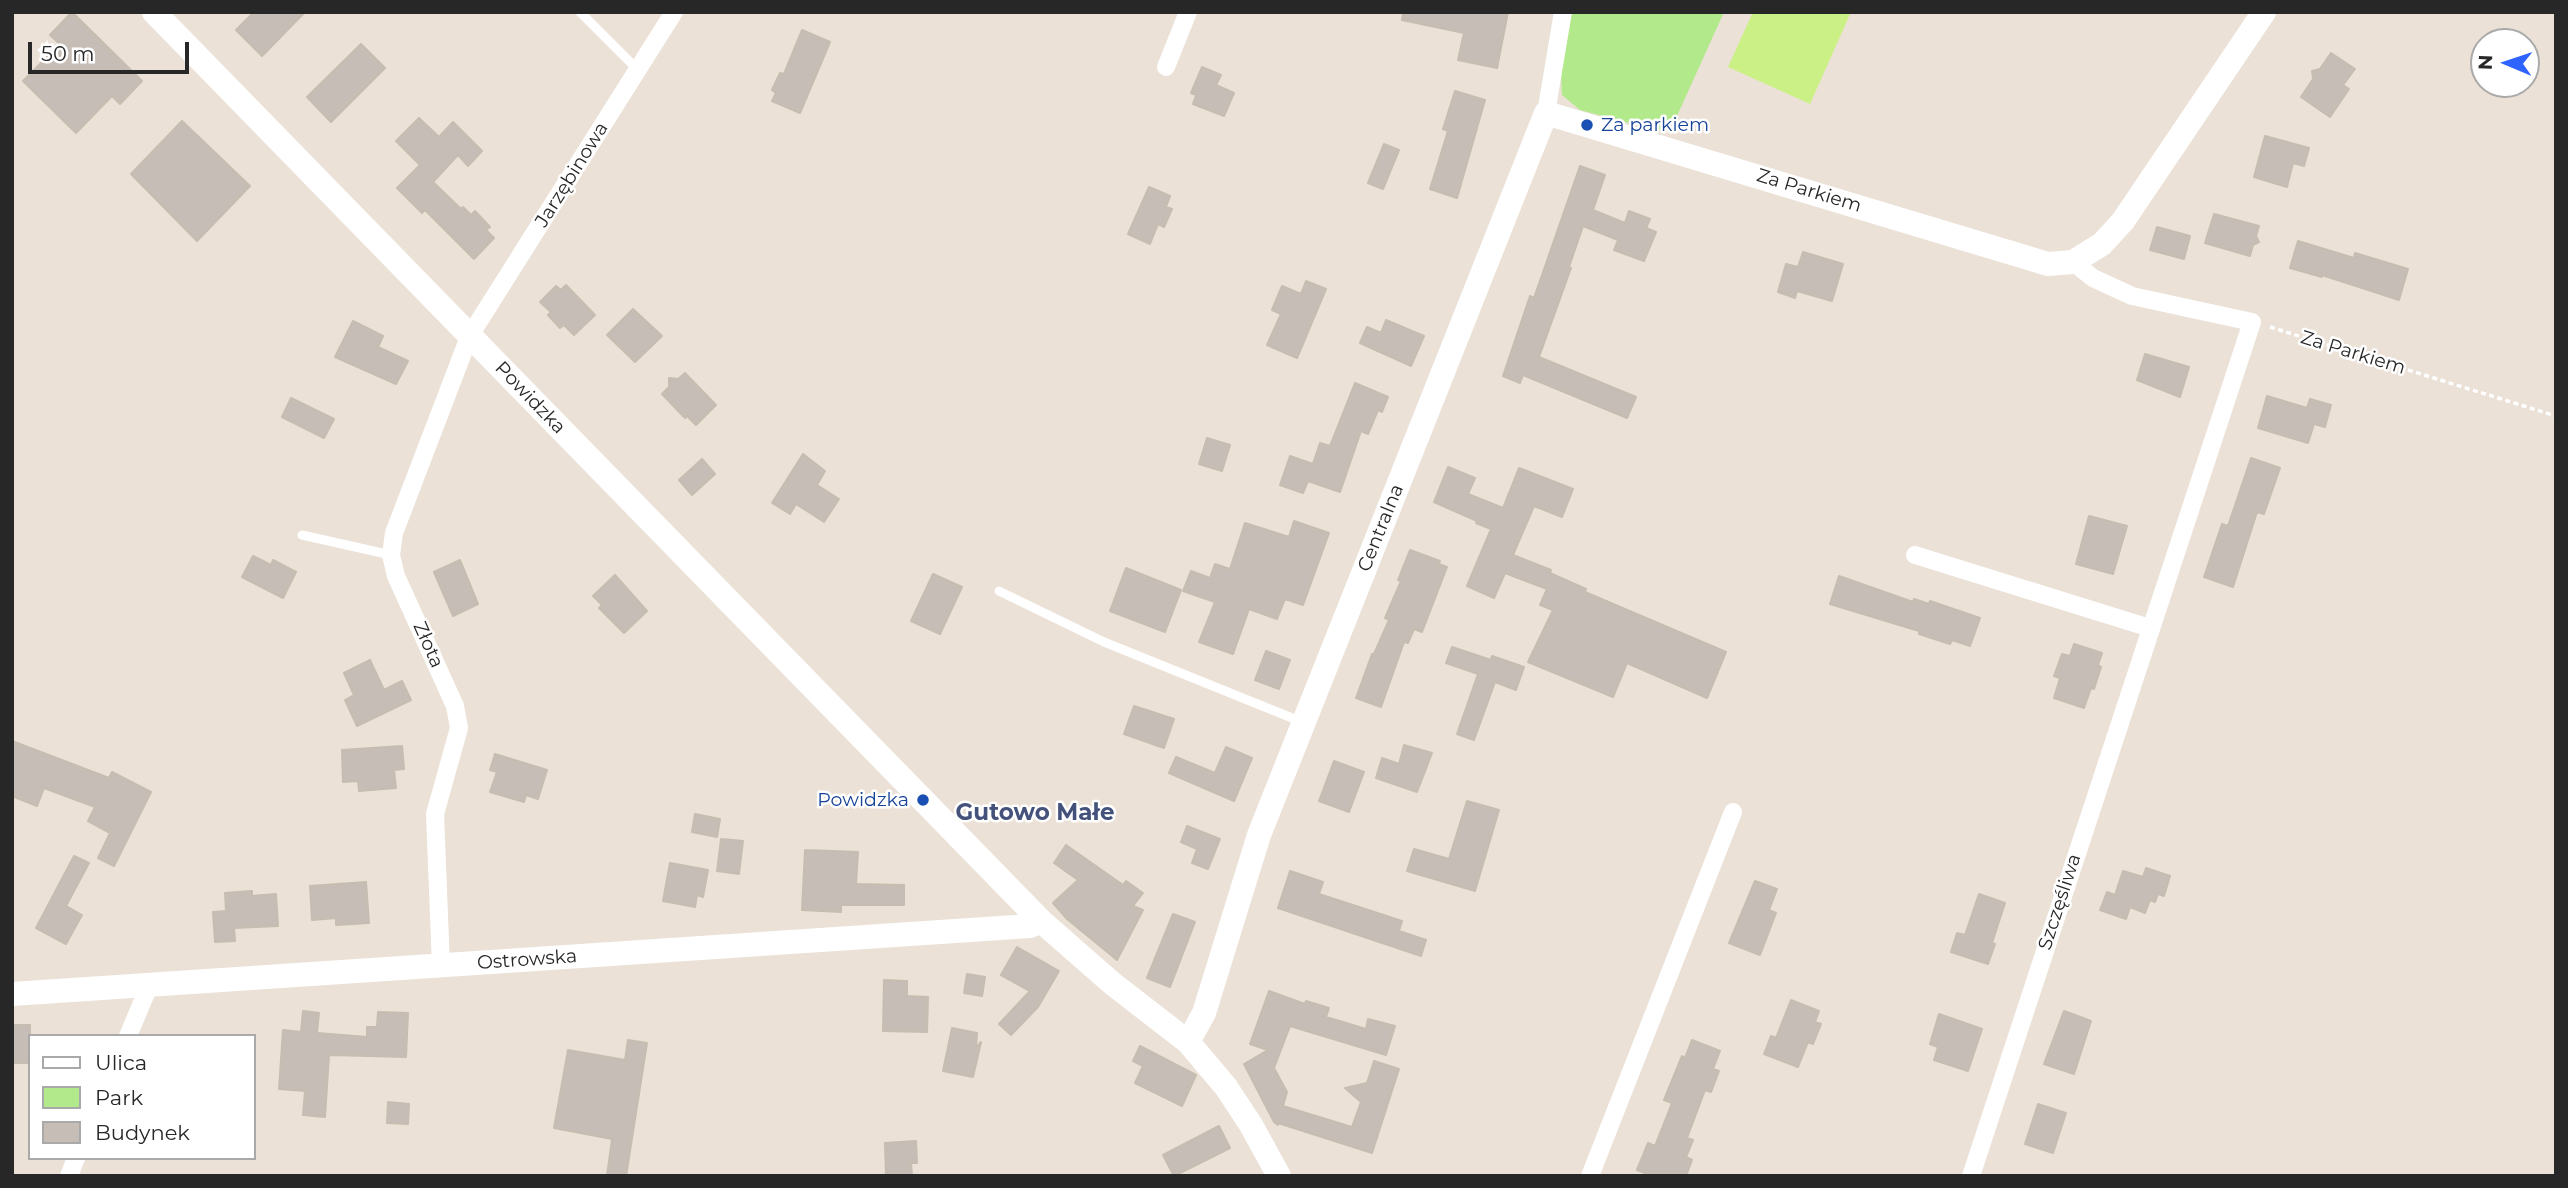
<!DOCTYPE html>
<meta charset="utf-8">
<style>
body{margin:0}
#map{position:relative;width:2568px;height:1188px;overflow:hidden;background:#ebe1d6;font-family:Montserrat,sans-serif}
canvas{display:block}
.frame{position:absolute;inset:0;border:14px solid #272727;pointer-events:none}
.legend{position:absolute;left:28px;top:1034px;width:228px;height:126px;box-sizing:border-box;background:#fff;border:2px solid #a9a9a9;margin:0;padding:9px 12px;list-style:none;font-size:21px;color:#272727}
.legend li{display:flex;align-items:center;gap:14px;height:35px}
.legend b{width:35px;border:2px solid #a9a9a9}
.north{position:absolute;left:2470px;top:28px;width:70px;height:70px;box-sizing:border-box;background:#fff;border:2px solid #a9a9a9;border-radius:50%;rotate:272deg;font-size:19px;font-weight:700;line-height:28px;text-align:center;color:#272727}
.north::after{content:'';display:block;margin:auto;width:24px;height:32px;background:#2f63ff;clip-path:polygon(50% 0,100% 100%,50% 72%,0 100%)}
.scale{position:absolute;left:28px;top:42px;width:161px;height:32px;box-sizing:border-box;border:4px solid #272727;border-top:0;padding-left:9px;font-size:21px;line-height:24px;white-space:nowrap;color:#272727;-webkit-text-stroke:5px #fff;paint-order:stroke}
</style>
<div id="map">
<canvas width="2568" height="1188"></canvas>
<div class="frame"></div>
<ul class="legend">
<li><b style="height:9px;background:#fff"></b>Ulica</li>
<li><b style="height:19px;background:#b1e98b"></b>Park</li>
<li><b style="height:19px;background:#c6beb6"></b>Budynek</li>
</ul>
<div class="north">N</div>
<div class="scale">50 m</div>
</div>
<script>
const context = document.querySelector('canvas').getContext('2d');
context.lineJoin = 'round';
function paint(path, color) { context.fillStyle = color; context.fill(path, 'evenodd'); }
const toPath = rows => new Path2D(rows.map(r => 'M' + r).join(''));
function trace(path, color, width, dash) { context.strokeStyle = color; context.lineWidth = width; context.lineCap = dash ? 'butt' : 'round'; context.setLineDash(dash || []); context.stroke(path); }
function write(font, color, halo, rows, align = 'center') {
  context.font = font + ' Montserrat,sans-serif'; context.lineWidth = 5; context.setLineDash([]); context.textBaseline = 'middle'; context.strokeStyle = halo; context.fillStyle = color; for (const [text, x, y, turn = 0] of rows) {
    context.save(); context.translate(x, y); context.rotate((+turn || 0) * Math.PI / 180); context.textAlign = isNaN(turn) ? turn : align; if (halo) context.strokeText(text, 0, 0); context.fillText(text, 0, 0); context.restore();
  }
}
paint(toPath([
 [1571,12,1724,12,1677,116,1659,131,1580,110,1562,95,1561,74]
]), '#b1e98b');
paint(toPath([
 [1753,12,1851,12,1810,104,1728,67]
]), '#cbf186');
const building = toPath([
 [72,12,142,81,120,104,112,96,76,133,23,81,60,44,50,35,72,12],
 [254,12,305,12,262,56,236,30,254,12],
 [1403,12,1508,12,1497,68,1458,60,1464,33,1402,20,1403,12],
 [802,30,830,42,800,113,772,101,776,93,772,90,780,73,784,74,802,30],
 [361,44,385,68,331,122,307,97,361,44],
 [2331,53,2355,69,2343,85,2349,89,2330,117,2301,97,2313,79,2312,71,2320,69,2331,53],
 [1202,67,1221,75,1216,85,1234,93,1224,116,1193,104,1196,95,1191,93,1202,67],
 [1455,91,1485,100,1457,198,1430,189,1448,131,1443,129,1455,91],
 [419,118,439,137,453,122,482,151,468,166,458,155,433,182,461,209,463,207,471,215,475,211,490,227,486,230,494,238,474,259,425,210,422,213,397,188,420,165,396,141,419,118],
 [182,121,250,186,197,241,131,174,182,121],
 [2265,136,2309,148,2304,166,2293,163,2287,187,2254,177,2265,136],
 [1384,144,1399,150,1383,189,1368,183,1384,144],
 [1580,166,1605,175,1593,210,1625,223,1629,211,1650,219,1646,228,1656,232,1644,261,1614,250,1618,240,1583,226,1569,267,1571,268,1539,357,1636,397,1627,418,1523,375,1520,383,1503,376,1530,296,1534,298,1580,166],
 [1149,187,1170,196,1166,207,1172,209,1164,227,1158,224,1150,244,1128,234,1149,187],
 [2214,214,2259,226,2256,236,2259,242,2253,245,2250,256,2205,243,2214,214],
 [2157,227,2190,236,2184,259,2150,250,2157,227],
 [2298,241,2354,258,2355,253,2408,269,2399,300,2322,275,2322,277,2290,268,2298,241],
 [1803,252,1843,264,1832,301,1797,291,1795,298,1778,292,1786,264,1798,267,1803,252],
 [1306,281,1326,289,1297,358,1267,345,1281,314,1272,310,1282,286,1301,294,1306,281],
 [566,285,595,315,574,335,564,325,560,328,548,315,551,312,540,302,556,286,561,290,566,285],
 [633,309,662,336,635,362,607,335,633,309],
 [1386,320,1424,336,1411,366,1360,343,1367,327,1381,333,1386,320],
 [353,321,383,336,378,347,408,361,396,384,335,357,353,321],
 [2145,354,2189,367,2180,397,2137,380,2145,354],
 [685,373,716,405,696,425,687,416,685,418,662,394,669,387,669,378,678,379,685,373],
 [1355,383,1388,397,1382,412,1378,410,1368,434,1361,431,1340,492,1308,481,1303,493,1280,485,1290,456,1313,464,1320,443,1330,446,1355,383],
 [2267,396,2307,408,2310,399,2331,405,2325,427,2314,424,2308,443,2258,428,2267,396],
 [291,398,334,419,324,438,282,417,291,398],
 [1207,438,1230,445,1222,471,1199,464,1207,438],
 [803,454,825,471,817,485,839,499,824,522,796,504,790,514,772,503,803,454],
 [2251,458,2280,468,2264,514,2257,512,2233,587,2204,577,2222,524,2228,526,2251,458],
 [702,459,715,474,692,495,679,480,702,459],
 [1448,467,1475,478,1468,494,1503,508,1519,468,1573,489,1562,517,1534,506,1513,555,1551,570,1550,573,1586,589,1585,592,1726,652,1707,698,1627,663,1613,697,1528,662,1553,610,1540,605,1547,589,1505,573,1494,598,1467,586,1491,529,1476,523,1477,521,1434,502,1448,467],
 [2089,516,2127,526,2113,574,2076,564,2089,516],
 [1294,521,1329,533,1303,605,1285,599,1277,619,1249,609,1233,654,1199,642,1215,602,1183,591,1191,571,1210,578,1215,564,1230,569,1245,523,1289,537,1294,521],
 [1410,550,1440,561,1439,564,1447,567,1422,632,1414,629,1408,643,1404,642,1381,707,1356,698,1372,654,1374,654,1389,620,1385,618,1401,581,1398,580,1410,550],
 [253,556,271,565,273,560,296,572,283,598,242,577,253,556],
 [460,560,478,604,453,616,434,572,460,560],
 [1126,568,1181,590,1165,632,1110,611,1126,568],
 [933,574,962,587,940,634,911,621,933,574],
 [615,575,647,611,624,633,599,608,602,605,593,596,615,575],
 [1839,576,1913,602,1914,599,1929,604,1930,601,1980,618,1970,646,1952,640,1950,644,1919,634,1919,631,1830,604,1839,576],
 [2074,644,2102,653,2098,665,2101,667,2094,689,2091,688,2084,708,2054,698,2060,678,2054,676,2062,654,2070,656,2074,644],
 [1452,647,1491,660,1492,656,1524,667,1516,690,1495,682,1474,740,1457,734,1478,674,1446,663,1452,647],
 [1266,651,1290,660,1279,689,1255,680,1266,651],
 [370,660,384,690,402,681,411,700,357,726,345,700,354,695,344,673,370,660],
 [1134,706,1174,719,1164,748,1124,734,1134,706],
 [12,741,109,778,112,772,151,792,114,866,98,858,110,833,88,821,95,807,44,788,37,806,12,796,12,741],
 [1404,745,1432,753,1417,792,1376,778,1382,758,1399,764,1404,745],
 [402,746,404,769,394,770,396,788,359,791,358,781,343,782,342,750,402,746],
 [1226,747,1252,758,1234,801,1169,773,1176,757,1215,773,1226,747],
 [495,754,547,770,538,799,526,795,524,802,490,792,497,772,490,770,495,754],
 [1334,761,1364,772,1349,812,1319,801,1334,761],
 [1467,801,1499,810,1475,891,1407,871,1414,849,1449,859,1467,801],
 [695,814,720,819,717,837,692,832,695,814],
 [1187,826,1220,839,1208,869,1192,863,1197,849,1181,842,1187,826],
 [721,839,743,841,739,874,717,871,721,839],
 [1066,845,1123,885,1126,881,1143,893,1133,906,1143,910,1117,960,1067,919,1053,903,1078,880,1054,863,1066,845],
 [805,850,858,852,856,884,904,885,904,905,841,905,841,912,802,910,805,850],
 [74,856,89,863,66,906,82,915,66,944,36,928,74,856],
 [670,863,708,870,703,897,697,895,695,907,663,901,670,863],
 [2146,868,2170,876,2164,896,2158,894,2155,902,2150,900,2145,913,2130,907,2126,919,2100,910,2107,892,2115,895,2123,871,2143,877,2146,868],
 [1290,871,1323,882,1319,894,1402,921,1399,931,1426,940,1421,956,1278,908,1290,871],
 [1755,881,1777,889,1769,910,1776,913,1760,955,1729,943,1755,881],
 [366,882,369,923,336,925,336,918,312,920,310,886,366,882],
 [252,891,252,896,276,894,278,926,234,928,235,941,215,942,213,912,226,911,225,893,252,891],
 [1979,894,2005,903,1992,943,1995,944,1988,964,1951,952,1957,933,1965,935,1979,894],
 [1173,914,1195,922,1170,987,1147,978,1173,914],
 [1017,947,1059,971,1038,1007,1011,1035,999,1024,1030,991,1001,975,1017,947],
 [967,974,985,977,982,996,964,993,967,974],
 [884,980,907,981,907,996,928,997,927,1032,883,1031,884,980],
 [1269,991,1305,1004,1306,1001,1329,1008,1326,1017,1366,1029,1368,1019,1395,1026,1386,1055,1290,1026,1274,1068,1287,1092,1283,1106,1352,1127,1361,1102,1345,1088,1367,1083,1374,1061,1399,1069,1372,1153,1278,1123,1278,1125,1274,1122,1244,1064,1268,1050,1250,1044,1269,991],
 [1791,1000,1819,1011,1815,1022,1821,1024,1813,1044,1808,1042,1798,1067,1764,1054,1771,1036,1776,1038,1791,1000],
 [303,1011,319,1013,317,1033,367,1037,367,1027,377,1027,378,1012,408,1013,406,1057,329,1055,325,1117,303,1115,305,1091,279,1089,283,1030,301,1032,303,1011],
 [2064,1011,2091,1021,2074,1074,2044,1064,2064,1011],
 [1939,1014,1982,1029,1968,1071,1934,1060,1938,1047,1930,1044,1939,1014],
 [13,1025,30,1025,30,1063,13,1063,13,1025],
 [952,1028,977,1033,976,1048,981,1042,973,1077,943,1071,952,1028],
 [628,1040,647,1043,626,1176,607,1176,612,1139,554,1128,568,1050,625,1060,628,1040],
 [1692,1040,1720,1051,1713,1069,1719,1071,1711,1092,1705,1090,1687,1138,1693,1140,1686,1157,1692,1160,1686,1176,1653,1176,1637,1170,1648,1143,1655,1146,1672,1103,1664,1100,1682,1056,1685,1058,1692,1040],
 [1140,1046,1196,1075,1182,1106,1135,1083,1143,1066,1133,1061,1140,1046],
 [388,1102,409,1104,408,1124,387,1123,388,1102],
 [2038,1104,2066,1113,2053,1153,2025,1144,2038,1104],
 [1219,1126,1230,1148,1174,1176,1163,1155,1219,1126],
 [916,1141,917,1163,911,1163,912,1176,886,1176,885,1143,916,1141]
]);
paint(building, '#c6beb6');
trace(building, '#c6bdb0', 2);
trace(toPath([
 [2270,327,2556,416]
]), '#fff', 3.5, [5, 3.5]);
trace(toPath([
 [580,12,638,70],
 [302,535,391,555],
 [999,591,1104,642,1302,722]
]), '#fff', 9);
trace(toPath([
 [1166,67,1188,12],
 [1546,113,1563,12],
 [1915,555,2150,628],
 [441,966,435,814,459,728,455,706,396,576,391,555,394,533,469,337,674,12],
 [128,1036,149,986],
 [69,1176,76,1158],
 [1590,1176,1733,812],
 [1971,1176,2252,322,2132,296,2093,278,2073,262]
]), '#fff', 18);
trace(toPath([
 [154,12,1041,921,1113,984,1188,1042,1226,1087,1251,1125,1279,1176],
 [12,994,1030,926,1041,921],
 [1188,1042,1204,1013,1259,835,1546,113,2048,264,2073,262,2102,244,2123,221,2264,12]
]), '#fff', 24);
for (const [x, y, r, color] of [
 [1587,125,7,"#1a4fb4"],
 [923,800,7,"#1a4fb4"]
]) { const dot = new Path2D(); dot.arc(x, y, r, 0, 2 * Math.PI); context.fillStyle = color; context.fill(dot); trace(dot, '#fff', 2.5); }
write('19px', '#164399', '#fff', [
 ["Za parkiem",1601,125],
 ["Powidzka",909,800,"right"]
], 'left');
write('19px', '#272727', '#fff', [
 ["Jarzębinowa",572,175,-58],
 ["Za Parkiem",1809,191,17],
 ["Za Parkiem",2353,353,17],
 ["Powidzka",530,398,46],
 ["Centralna",1381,528,-68],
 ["Złota",428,645,66],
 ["Szczęśliwa",2060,902,-72],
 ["Ostrowska",527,960,-4]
]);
write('bold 23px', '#43517b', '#fff', [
 ["Gutowo Małe",1035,813]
]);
</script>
